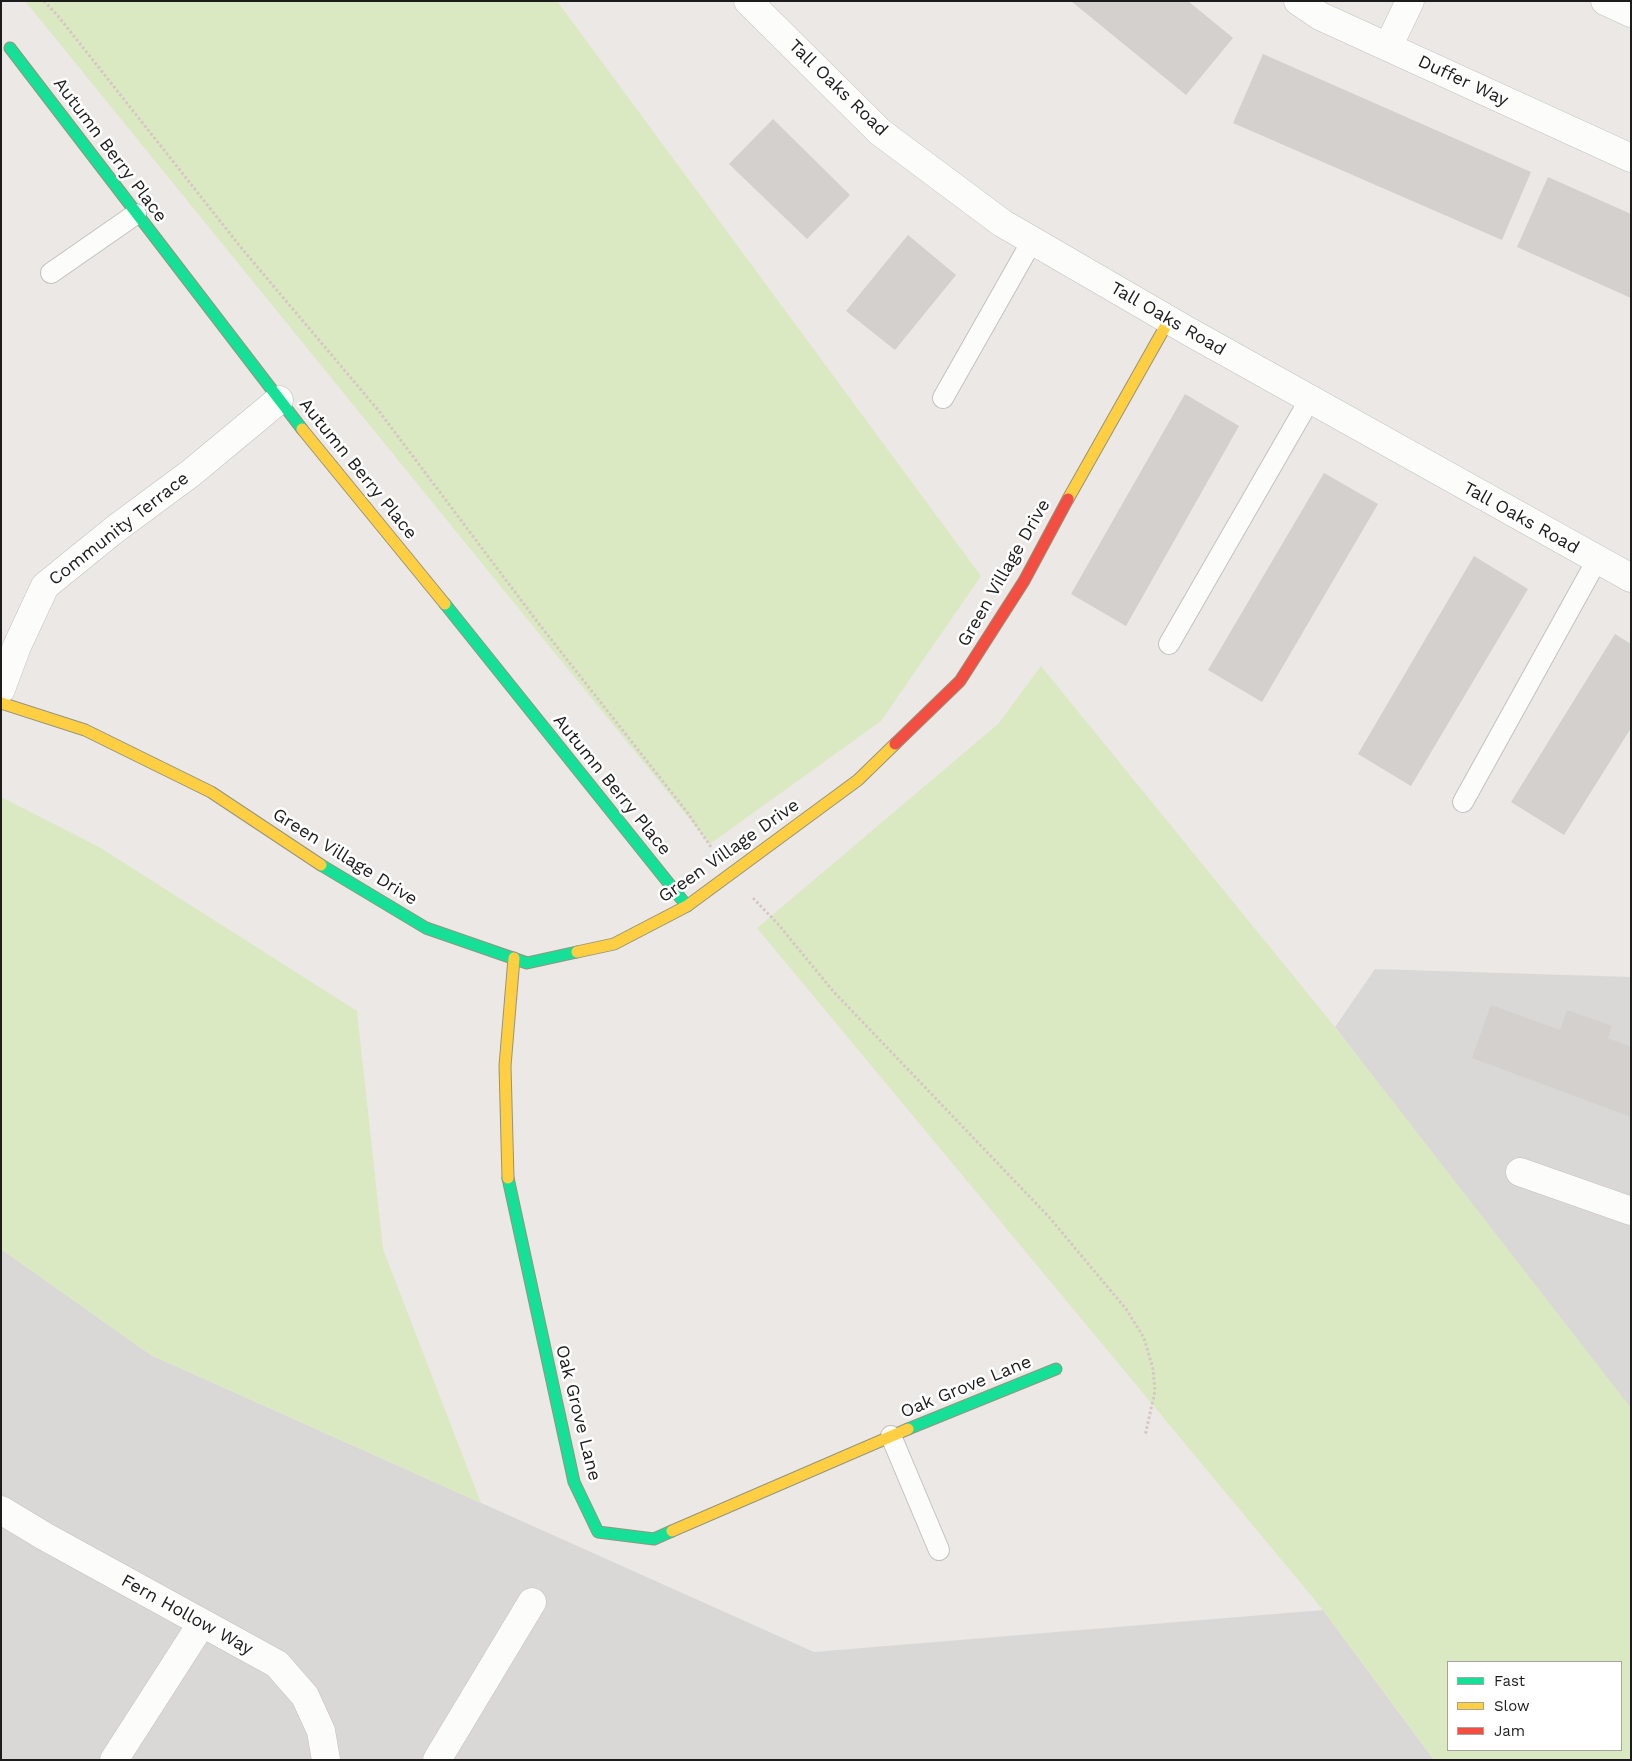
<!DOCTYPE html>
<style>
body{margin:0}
#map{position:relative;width:1632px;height:1761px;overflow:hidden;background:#ebe8e5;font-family:"Work Sans",sans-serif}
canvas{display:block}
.frame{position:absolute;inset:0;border:2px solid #1c1c1c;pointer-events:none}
.legend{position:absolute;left:1447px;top:1661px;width:175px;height:90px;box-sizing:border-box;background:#fff;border:1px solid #a4a4a4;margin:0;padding:6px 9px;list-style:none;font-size:15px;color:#1c1c1c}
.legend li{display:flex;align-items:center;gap:10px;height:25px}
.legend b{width:25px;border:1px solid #a4a4a4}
</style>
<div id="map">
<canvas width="1632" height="1761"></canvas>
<div class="frame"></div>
<ul class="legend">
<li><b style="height:6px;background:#16e098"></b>Fast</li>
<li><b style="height:6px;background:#ffcf43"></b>Slow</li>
<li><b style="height:6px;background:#f24e42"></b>Jam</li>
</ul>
</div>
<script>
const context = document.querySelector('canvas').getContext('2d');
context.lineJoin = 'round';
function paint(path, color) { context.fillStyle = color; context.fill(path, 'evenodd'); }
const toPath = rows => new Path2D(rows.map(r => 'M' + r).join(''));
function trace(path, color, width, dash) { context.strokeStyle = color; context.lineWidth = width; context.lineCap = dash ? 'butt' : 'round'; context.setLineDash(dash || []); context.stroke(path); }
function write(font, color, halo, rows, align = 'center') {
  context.font = font + ' "Work Sans",sans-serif'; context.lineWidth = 5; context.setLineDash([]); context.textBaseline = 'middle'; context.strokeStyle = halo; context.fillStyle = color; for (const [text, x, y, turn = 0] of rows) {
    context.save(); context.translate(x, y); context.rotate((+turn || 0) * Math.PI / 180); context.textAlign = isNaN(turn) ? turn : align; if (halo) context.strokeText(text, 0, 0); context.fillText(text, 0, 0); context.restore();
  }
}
paint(toPath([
 [1375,969,1631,977,1631,1415,1335,1027],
 [1,1249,151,1355,814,1652,1323,1610,1434,1760,1,1760]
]), '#dad8d6');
paint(toPath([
 [25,1,557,1,981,576,881,721,710,844],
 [1041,666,1335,1027,1631,1408,1631,1760,1434,1760,1323,1610,757,928,998,724],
 [1448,1662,1621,1662,1621,1750,1448,1750],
 [1,797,99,847,357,1011,383,1249,481,1503,151,1355,1,1249]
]), '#dbe9c3');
paint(toPath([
 [1071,1,1188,1,1233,38,1186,95],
 [1263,54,1531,172,1502,240,1233,123],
 [773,119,850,195,807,239,729,164],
 [1548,177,1631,214,1631,298,1517,247],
 [908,235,956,275,895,350,846,311],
 [1185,394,1239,426,1126,626,1071,594],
 [1324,473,1378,504,1262,702,1208,670],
 [1474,556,1528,589,1411,786,1358,754],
 [1615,634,1631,644,1631,728,1564,835,1511,802],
 [1491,1005,1560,1030,1567,1010,1612,1026,1608,1038,1631,1047,1631,1117,1472,1058]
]), '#d3d0cd');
const lane = toPath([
 [51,273,136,214],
 [943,398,1032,241],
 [1169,644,1310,399],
 [1463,802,1597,560],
 [891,1436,939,1550]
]);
const street = toPath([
 [748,1,880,132,1002,223,1188,331,1631,578],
 [1298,1,1320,16,1631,158],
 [1605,1,1631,13],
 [1388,47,1410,1],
 [1,689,17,646,45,586,114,530,191,473,279,400],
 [1520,1172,1631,1211],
 [1,1510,44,1536,277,1664,305,1696,321,1731,326,1760],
 [114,1760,202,1623],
 [437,1760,532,1602]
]);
const fast = toPath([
 [10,48,302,429],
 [445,604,687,906],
 [321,865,426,928,527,963,577,952],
 [508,1178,574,1482,598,1532,654,1539,672,1531],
 [908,1429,1056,1369]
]);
const slow = toPath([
 [302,429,445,604],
 [1068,499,1169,320],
 [1,703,85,730,211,792,321,865],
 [577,952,614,944,687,906,858,780,895,744],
 [508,1178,505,1066,514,958],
 [672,1531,908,1429]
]);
const jam = toPath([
 [895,744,960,681,1024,581,1068,499]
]);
trace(lane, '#c3c2c1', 22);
trace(street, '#c3c2c1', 29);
trace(fast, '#95947d', 13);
trace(slow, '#95947d', 13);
trace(jam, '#95947d', 13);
trace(toPath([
 [44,1,58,16,243,250,378,410,539,624,687,812,711,847],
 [753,898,778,924,833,991,1049,1217,1126,1309,1144,1338,1153,1369,1155,1391,1145,1436]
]), '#d6c6c4', 3, [2.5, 2.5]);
trace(lane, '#fcfcfb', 20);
trace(street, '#fcfcfb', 28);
trace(fast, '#16e098', 11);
trace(slow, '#ffcf43', 11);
trace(jam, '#f24e42', 11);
write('18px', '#1c1c1c', '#fff', [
 ["Duffer Way",1463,81,25],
 ["Tall Oaks Road",838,88,44],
 ["Autumn Berry Place",110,150,53],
 ["Tall Oaks Road",1168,319,30],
 ["Autumn Berry Place",358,469,51],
 ["Tall Oaks Road",1521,518,29],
 ["Community Terrace",119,529,-38],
 ["Green Village Drive",1004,573,-60],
 ["Autumn Berry Place",612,785,51],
 ["Green Village Drive",729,851,-35],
 ["Green Village Drive",345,857,32],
 ["Oak Grove Lane",966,1387,-22],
 ["Oak Grove Lane",578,1413,76],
 ["Fern Hollow Way",187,1615,29]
]);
</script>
